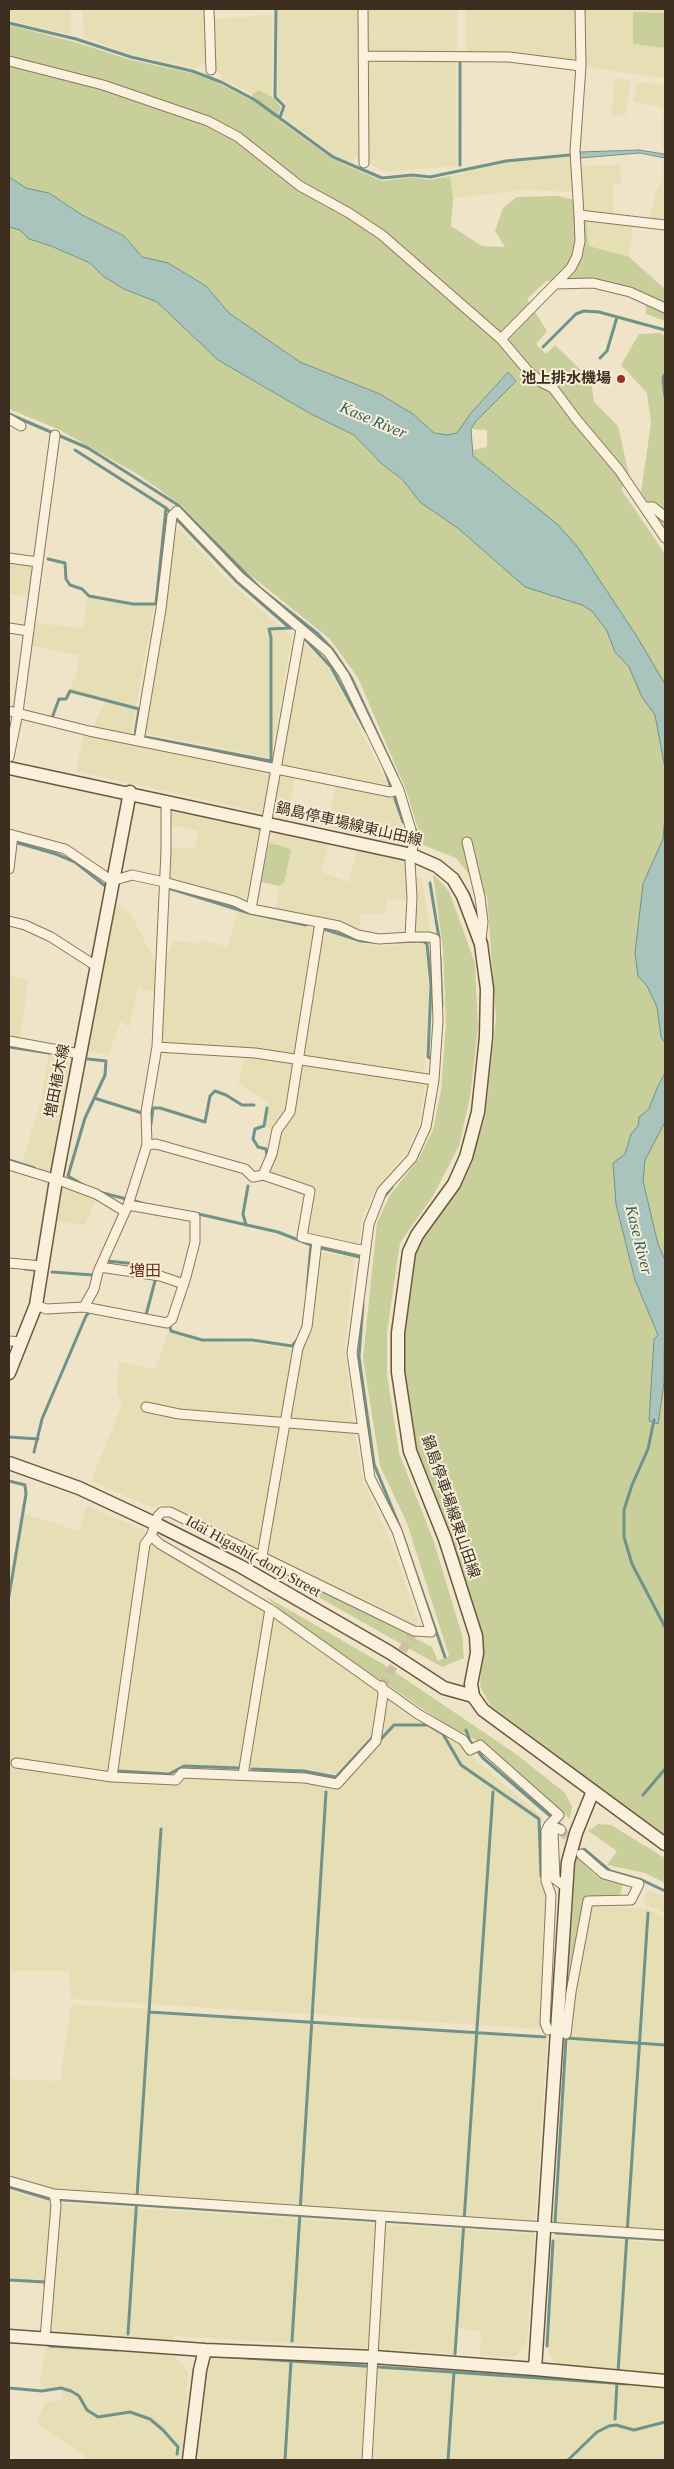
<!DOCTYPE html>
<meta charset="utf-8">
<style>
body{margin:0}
#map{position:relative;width:674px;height:2469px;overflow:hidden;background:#f0e4c8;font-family:"Times New Roman",serif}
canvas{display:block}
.frame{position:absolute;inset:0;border:10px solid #3d2e20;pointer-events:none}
</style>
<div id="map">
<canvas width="674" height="2469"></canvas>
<div class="frame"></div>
</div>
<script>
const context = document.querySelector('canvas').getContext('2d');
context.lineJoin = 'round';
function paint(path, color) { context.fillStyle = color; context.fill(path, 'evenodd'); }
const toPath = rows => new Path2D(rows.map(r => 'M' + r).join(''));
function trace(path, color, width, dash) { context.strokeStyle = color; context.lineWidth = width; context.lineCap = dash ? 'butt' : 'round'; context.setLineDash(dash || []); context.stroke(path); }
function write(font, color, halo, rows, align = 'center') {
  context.font = font + ' "Times New Roman","Noto Sans JP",serif'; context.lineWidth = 4; context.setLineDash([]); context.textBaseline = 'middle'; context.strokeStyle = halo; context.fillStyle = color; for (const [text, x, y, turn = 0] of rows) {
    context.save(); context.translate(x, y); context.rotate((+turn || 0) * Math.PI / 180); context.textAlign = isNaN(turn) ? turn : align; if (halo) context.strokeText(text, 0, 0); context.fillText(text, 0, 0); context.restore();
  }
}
paint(toPath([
 [9,9,71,9,71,35,9,20],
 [83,9,206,9,208,64,200,65,196,68,132,55,84,37],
 [278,9,359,9,360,154,351,162,334,155,283,117,287,105,278,95],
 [367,9,457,9,457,52,368,52],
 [466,9,575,9,576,61,514,53,466,51],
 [584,9,665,9,665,13,633,12,633,44,665,48,665,78,585,67],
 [272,15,272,97,259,90,253,94,221,79,221,73,213,69,213,19],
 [456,59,457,166,383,172,368,162,367,60],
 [615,78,631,81,625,116,611,115],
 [637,82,665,85,665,149,662,148,663,108,634,101],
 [572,157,574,192,524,190,453,198,450,176,507,162],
 [663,161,665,162,665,221,649,221,656,191,663,179],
 [620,165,621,183,613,183,613,215,582,211,579,166],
 [586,221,633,225,629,257,589,246],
 [180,530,229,582,292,637,271,758,144,733,165,611,174,533],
 [9,559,35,563,30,597,9,594],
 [88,595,134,604,155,603,131,735,92,728,107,700,69,690,76,676,79,655,31,646,34,623,83,628],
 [302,641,329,668,388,785,281,764],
 [84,734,271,770,263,813,76,771],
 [280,772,295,775,288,819,279,817,274,808],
 [335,783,393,795,407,847,328,827],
 [169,811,259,829,246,900,168,880,171,848,195,848,198,831,171,825],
 [274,832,329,843,321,872,349,882,357,849,407,862,409,901,387,898,385,914,361,914,359,930,342,921,275,910,279,886,284,883,283,845,269,843],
 [416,877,422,879,431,932,416,933],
 [115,904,130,913,157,965,157,993,138,988,129,1028,121,1021,108,1055,87,1051],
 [238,911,248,915,335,933,359,943,381,946,425,943,429,989,424,1074,255,1049,160,1042,163,962,175,940,196,944,202,940,227,947],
 [9,976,28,979,20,1039,9,1037],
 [49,1050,74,1056,52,1174,22,1162,41,1101],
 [245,1055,425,1083,419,1124,410,1146,373,1194,363,1215,358,1246,309,1234,317,1187,271,1172,276,1155,273,1130,264,1126,268,1102,238,1083],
 [61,1185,96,1198,85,1225,57,1221],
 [319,1252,355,1258,345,1348,353,1423,363,1480,392,1545,419,1623,415,1625,164,1504,151,1507,91,1481,122,1405,117,1392,119,1362,155,1369,168,1332,201,1342,252,1343,293,1349,300,1354,311,1331],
 [87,1506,144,1530,155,1545,254,1603,379,1691,373,1734,335,1774,305,1769,185,1765,168,1772,105,1770,13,1758,11,1764,100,1780,181,1785,184,1777,305,1781,340,1787,379,1742,387,1696,462,1745,471,1756,540,1815,542,1875,547,1899,542,2029,71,1999,69,1971,9,1971,9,1622,16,1545,23,1513,79,1531],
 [648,1890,665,1897,665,1913,643,1904],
 [592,1906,646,1909,665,1917,665,2233,556,2226,568,2041,572,2031,577,1978],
 [71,2004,146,2009,152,2014,547,2039,535,2224,52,2190,9,2178,9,2079,60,2081],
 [9,2190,53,2203,535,2234,527,2344,515,2357,480,2356,481,2331,457,2328,455,2354,175,2336,172,2342,48,2336,52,2282,9,2279],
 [555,2236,665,2243,665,2374,557,2367,548,2351],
 [46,2344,172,2353,188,2372,186,2435,181,2460,85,2460,86,2457,37,2423,45,2402,63,2400,60,2388,42,2391,40,2384],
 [217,2354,365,2364,369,2368,364,2460,196,2460,205,2367],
 [383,2365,665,2385,665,2460,371,2460,378,2369]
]), '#e6deb5');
paint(toPath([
 [633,12,665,13,665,48,633,44],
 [9,25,78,43,131,60,191,73,216,82,251,100,253,94,259,90,272,97,281,107,277,119,334,160,382,181,413,177,430,180,450,176,453,198,451,226,482,246,505,247,495,231,503,208,517,197,557,196,575,200,576,218,586,221,589,246,629,257,665,289,665,321,646,314,645,293,592,279,546,281,527,299,547,331,536,344,546,354,555,345,591,380,594,402,618,426,630,479,621,489,665,554,665,1835,654,1829,490,1705,480,1686,483,1645,479,1624,451,1540,416,1452,405,1376,403,1338,412,1261,424,1237,467,1174,485,1118,496,1019,487,896,456,858,423,845,406,790,358,678,330,639,244,570,181,505,139,475,58,429,9,409,9,227,20,230,29,239,51,246,90,263,103,276,124,289,157,302,218,360,311,414,354,435,382,464,402,479,420,502,459,529,563,531,520,493,473,456,473,450,487,447,487,430,471,429,476,421,516,380,508,372,471,413,457,433,447,435,434,433,413,414,380,394,300,362,229,313,206,286,168,263,142,257,124,236,82,215,49,193,25,188,9,177],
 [660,333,665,336,665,368,662,379,665,404,665,530,641,492,651,423,647,393,621,365,639,334],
 [269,843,283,846,291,850,284,883,279,886,261,882],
 [433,874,449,891,475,963,478,1028,470,1097,459,1146,433,1196,400,1243,387,1332,387,1374,399,1453,434,1542,462,1635,464,1658,442,1667,276,1573,309,1583,432,1647,438,1661,449,1656,407,1523,380,1466,363,1358,377,1223,390,1195,418,1160,433,1130,441,1091,446,1024,443,950],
 [265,1596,383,1664,516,1754,565,1793,572,1807,570,1819,488,1746,451,1728,293,1621],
 [598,1824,611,1825,665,1858,665,1883,645,1873,607,1865,617,1851,588,1831],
 [576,1856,599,1878,623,1884,620,1896,584,1900,568,1976]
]), '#c9cf9b');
const water = toPath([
 [639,150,664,154,665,158,640,153,580,158,580,152,639,150],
 [9,177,26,188,49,193,82,215,124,236,142,257,168,263,206,286,229,313,300,362,380,394,413,414,434,433,447,435,457,433,471,413,508,372,516,381,476,421,471,429,473,456,557,524,577,546,636,635,665,684,665,768,655,715,642,697,629,667,615,652,607,631,592,611,582,605,525,587,459,529,420,502,402,479,382,464,354,435,311,414,218,360,157,302,124,289,103,276,90,263,51,246,29,239,20,230,9,227,9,177],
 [665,816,665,1043,661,1037,657,1007,647,986,638,976,635,953,643,884,663,839,665,816],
 [665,1073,665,1122,645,1160,643,1181,658,1244,665,1260,664,1383,658,1424,649,1421,654,1339,658,1335,635,1280,616,1204,613,1163,625,1154,631,1134,638,1126,639,1117,649,1109,657,1088,665,1073]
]);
paint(water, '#a9c4bc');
trace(water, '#6f938a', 1);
trace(toPath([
 [276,9,275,97,284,106,280,117],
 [9,23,76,39,131,57,192,71,221,82,255,100,333,157,382,178,413,175,430,177,506,161,570,155],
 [460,60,460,165],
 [543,347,576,314,584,311,599,312,665,330],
 [600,358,607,351,617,317],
 [665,374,663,378,665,397],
 [9,414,88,448,178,505,261,589,318,634,333,650,351,677,397,776],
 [75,450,166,508,236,581,290,628],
 [48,559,65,563,66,579,70,585,82,589,89,596,133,604,156,604,166,508],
 [305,639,331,667,366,731],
 [49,717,52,718,59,699,66,699,70,691,139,709,135,735],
 [145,737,271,761,271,638,269,629,291,628],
 [385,770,403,822],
 [415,829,419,843],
 [18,843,56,854,75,862,104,885],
 [430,883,439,938],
 [165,887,249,913,306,925],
 [324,929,361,941,373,942],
 [394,942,423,941,427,944,431,985,428,1057,433,1060],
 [440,957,442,1006],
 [9,1047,49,1053],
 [94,1098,142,1113],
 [151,1124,153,1108,160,1108,205,1122,210,1096,215,1091,226,1095,242,1105,254,1105],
 [267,1156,266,1149,258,1147,253,1139,255,1129,264,1126,267,1108],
 [9,1160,34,1168],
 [85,1186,68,1176,85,1118,105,1075,106,1061,88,1059],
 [99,1192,142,1203],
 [383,1198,392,1187],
 [194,1213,278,1232,311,1245],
 [246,1225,243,1214,248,1186],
 [317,1247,364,1258],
 [107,1263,107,1261,137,1264,156,1268,156,1271],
 [25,1269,34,1270],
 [52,1272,93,1275],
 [307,1289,311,1245],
 [363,1304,359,1357,374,1464,401,1530,445,1657],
 [146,1315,155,1281],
 [169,1323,171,1331,202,1340,252,1340,292,1346,298,1339],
 [654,1420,648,1449,632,1485,624,1510,624,1537,632,1564,665,1627],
 [9,1437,38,1439],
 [34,1452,42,1419,86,1316,91,1310],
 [9,1481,25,1485,26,1494,9,1596],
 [466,1730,470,1741,483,1758,563,1827],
 [381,1739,394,1725,428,1725,443,1734,461,1765,539,1819,541,1876],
 [252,1769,304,1771,336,1777,372,1738],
 [118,1771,169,1774,184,1766,239,1768],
 [643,1795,665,1769],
 [584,1849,610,1871,642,1880,665,1891],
 [149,2012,161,1829],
 [9,2187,49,2199,534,2231],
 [555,2222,566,2038,665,2045],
 [556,2233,665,2240],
 [9,2280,45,2282,45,2285],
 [128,2334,149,2012,545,2037],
 [292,2341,326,1792],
 [50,2346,117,2350],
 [547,2346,553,2241],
 [455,2354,493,1792],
 [232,2357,627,2384],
 [618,2372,648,1913],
 [9,2388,42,2391,61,2388,71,2391,79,2396,87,2410,98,2417,130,2412,150,2419,163,2430,178,2447,177,2454],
 [615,2419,617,2382],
 [285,2460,291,2361],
 [448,2460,454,2372],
 [568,2460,597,2432,609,2426,616,2425,634,2430,665,2422]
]), '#6f938a', 3);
trace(toPath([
 [382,1686,414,1631],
 [561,1830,581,1854]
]), '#ccc0a6', 9, [9, 4.5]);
const street = toPath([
 [209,9,211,70],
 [363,9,364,163],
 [363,56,509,57,581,66],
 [9,61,103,85,208,121,238,137,300,186,349,213,382,235,501,339,528,371,541,382,553,388,577,420,619,470,665,538],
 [579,215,665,225],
 [555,284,593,283,630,292,665,308],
 [501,339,571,268,577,256,580,241,579,215,575,151,581,66,580,9],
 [9,419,21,426],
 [646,507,653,507,665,517],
 [9,558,38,562],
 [9,628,29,631],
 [9,711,89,731,390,792,399,790],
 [139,741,161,609,172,516,177,511,240,577,328,652,344,675,399,790,411,830,413,846,410,861,412,898,410,937],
 [9,757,18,712,55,435],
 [9,834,65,849,112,881,132,875,164,882,234,901,251,909,339,926,358,935,379,939,410,937,429,937,435,939,438,1020,434,1080,426,1127,412,1158,382,1191,369,1224,352,1353,370,1478,397,1531,431,1632,414,1631,170,1512,162,1512,158,1516,151,1536,160,1544,270,1609,418,1714,463,1740,470,1750,480,1745,559,1815,549,1825,553,1832,555,1879,566,1887],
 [467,842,480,897,483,922,481,940],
 [9,869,13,835],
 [251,909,301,629],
 [9,921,25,925,51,937,96,966],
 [9,1041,80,1054],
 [157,1047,255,1053,434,1080],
 [147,1145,156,1144,245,1169,253,1177,263,1175,310,1191,302,1237,365,1251],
 [9,1165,64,1182,96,1194,124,1211],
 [263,1175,272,1154,277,1130,290,1112,320,922],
 [9,1263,42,1266],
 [100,1267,160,1276,184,1284],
 [36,1305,46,1309,84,1307,94,1289,98,1272,128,1205,147,1145,146,1112,157,1047,166,851,166,801],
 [84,1307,167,1323,172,1319,186,1277,195,1242,195,1217,128,1205],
 [9,1341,22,1342],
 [146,1407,179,1414,363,1429],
 [262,1556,298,1348,307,1327,317,1241],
 [16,1763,112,1777,145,1544,151,1536],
 [243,1775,270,1609],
 [112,1777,176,1780,182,1773,305,1778,337,1784,376,1741,383,1695,382,1686],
 [548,2030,545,2023,551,1895,546,1881,546,1831,549,1825,561,1830],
 [566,2034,571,1992,588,1901,631,1900,639,1884,604,1874,581,1854],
 [9,2181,54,2194,665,2235],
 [45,2339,56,2205,54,2194],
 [367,2460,381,2217]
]);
const secondary = toPath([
 [9,768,412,855,437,866,453,879,463,896,481,944,487,989,486,1037,478,1112,466,1157,454,1184,417,1235,409,1252,398,1333,398,1372,410,1451,445,1539,476,1636,477,1653,471,1684,473,1696,483,1710,665,1844],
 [9,1373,36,1305,56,1180,130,792],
 [9,1463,79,1488,154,1523,240,1566,389,1652,444,1688,473,1696],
 [9,2336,205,2350,374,2357,535,2369,568,1862,576,1833,593,1791],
 [535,2369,665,2381],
 [189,2460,200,2370,205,2350]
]);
trace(street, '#8d765c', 11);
trace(secondary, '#6f573f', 15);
trace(street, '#faf1dc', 9);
trace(secondary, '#faf1dc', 12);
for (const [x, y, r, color] of [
 [621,379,5,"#9e2a2b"]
]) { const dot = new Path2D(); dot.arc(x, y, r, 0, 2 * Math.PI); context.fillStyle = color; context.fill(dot); trace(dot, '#f7eed8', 2); }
write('bold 15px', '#3d2e20', '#f7eed8', [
 ["池上排水機場",611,379]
], 'right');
write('15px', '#3d2e20', '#f7eed8', [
 ["鍋島停車場線東山田線",349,825,13],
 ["増田植木線",58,1081,-79],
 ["鍋島停車場線東山田線",450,1507,71],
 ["Idai Higashi(-dori) Street",253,1557,29]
]);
write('italic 16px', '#2f5d5a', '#f7eed8', [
 ["Kase River",373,421,23],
 ["Kase River",638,1240,76]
]);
write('16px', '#6b2e1e', '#f7eed8', [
 ["増田",145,1272]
]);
</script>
